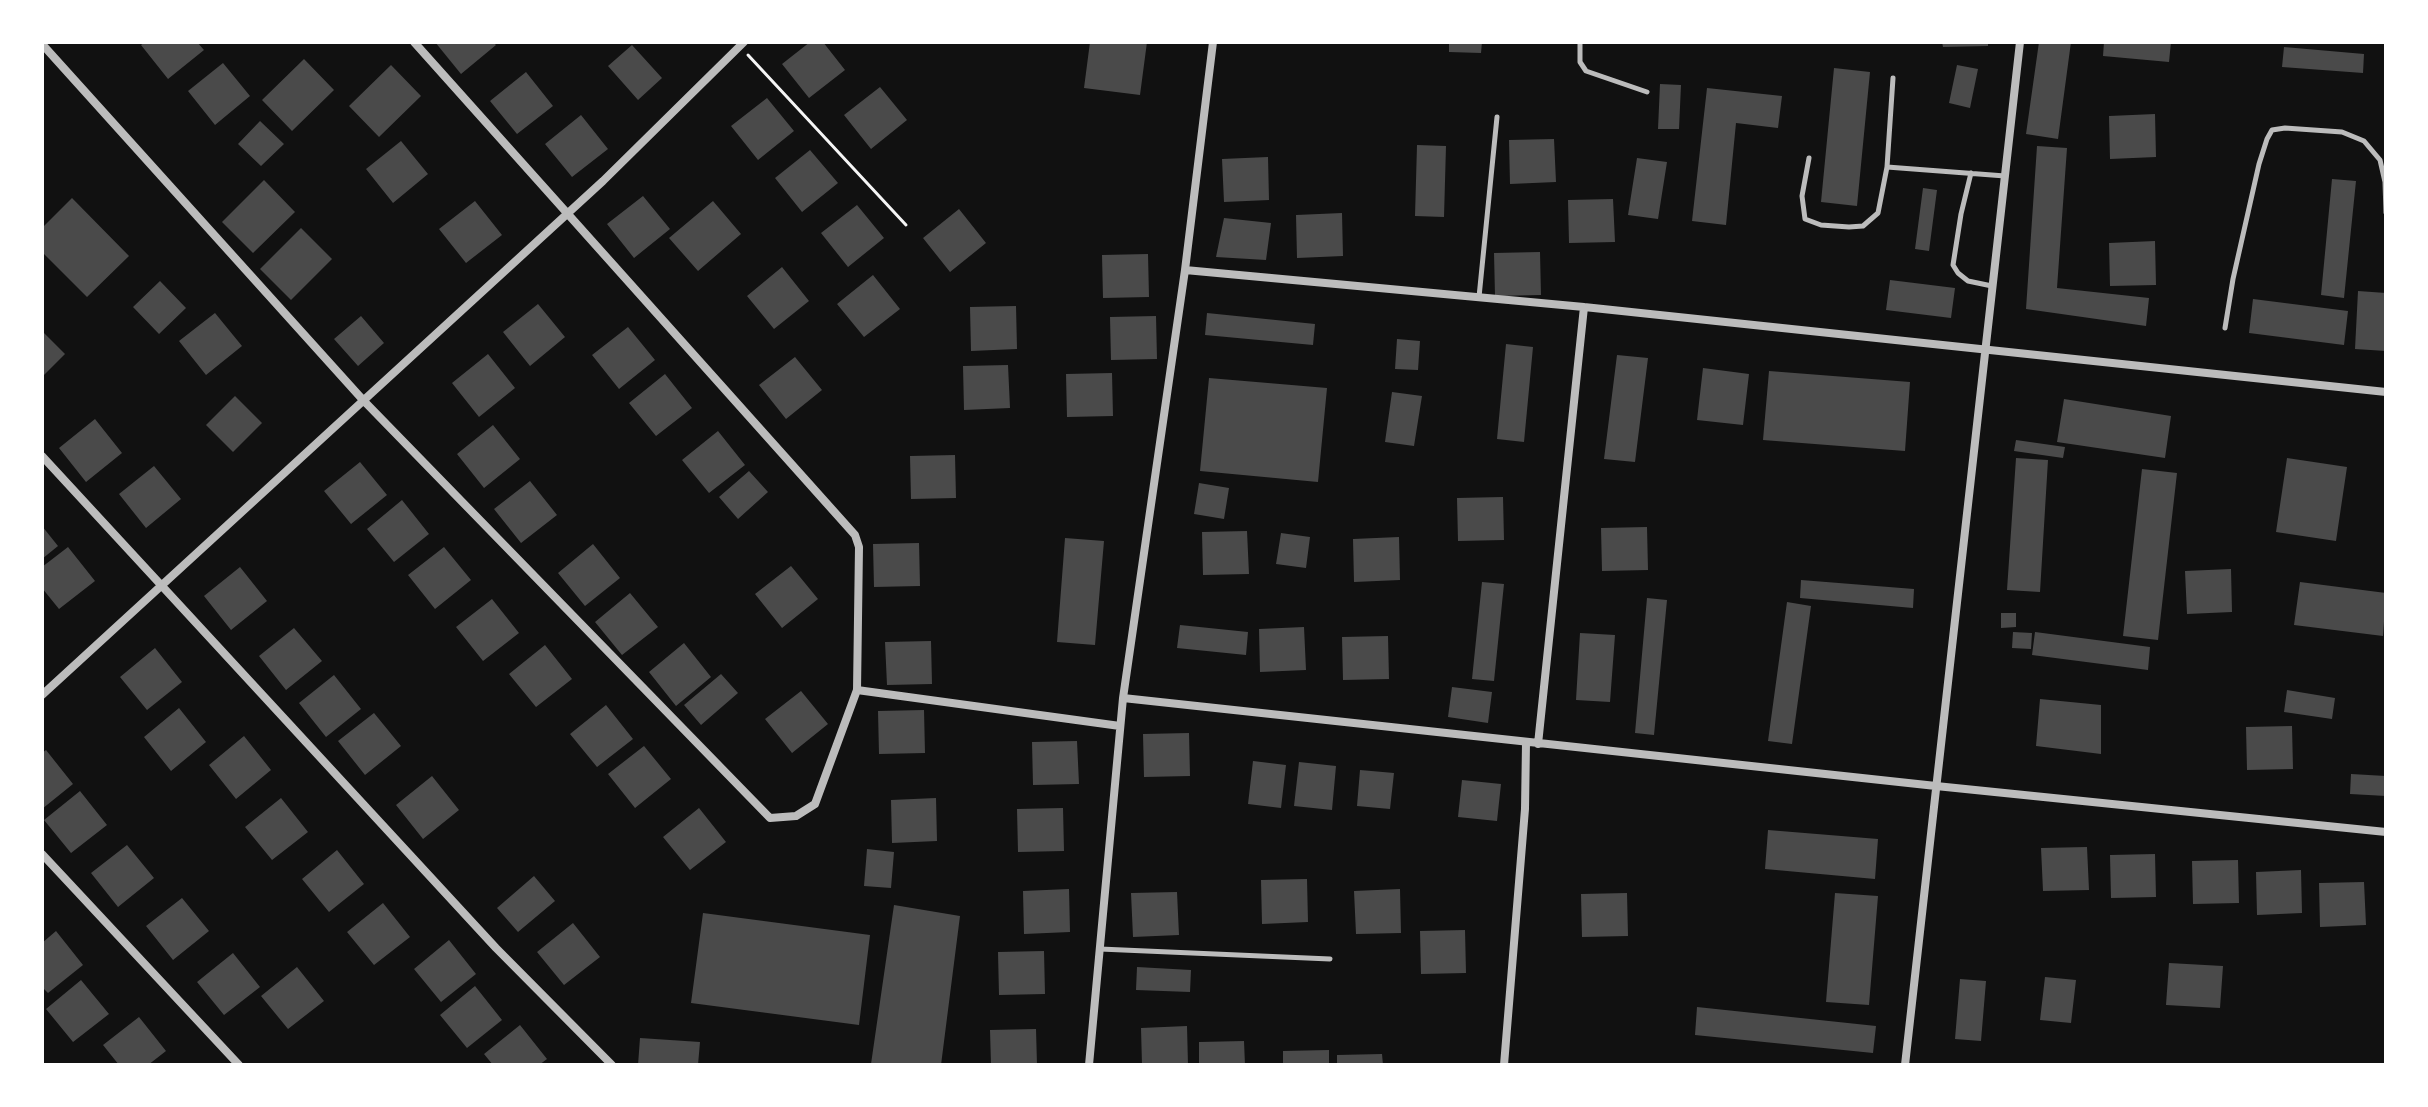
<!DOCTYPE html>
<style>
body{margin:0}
#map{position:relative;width:2428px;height:1107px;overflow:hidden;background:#111;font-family:"PT Sans Narrow",sans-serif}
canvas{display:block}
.frame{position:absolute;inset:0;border:44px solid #fff;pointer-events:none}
</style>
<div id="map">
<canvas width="2428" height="1107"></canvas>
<div class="frame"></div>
</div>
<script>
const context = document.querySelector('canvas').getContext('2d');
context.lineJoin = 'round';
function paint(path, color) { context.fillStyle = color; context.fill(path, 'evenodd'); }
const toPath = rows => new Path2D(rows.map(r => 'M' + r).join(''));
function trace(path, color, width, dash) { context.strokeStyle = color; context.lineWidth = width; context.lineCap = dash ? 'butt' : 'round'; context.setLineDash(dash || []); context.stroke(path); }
paint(toPath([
 [145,42,197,42,204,50,168,79,141,45],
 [435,42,493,42,496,45,461,74],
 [810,42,823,42,845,70,809,98,782,64],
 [1090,42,1147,42,1140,95,1084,88],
 [1449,42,1482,42,1481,53,1449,52],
 [1942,42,1988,42,1988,46,1943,47],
 [2039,42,2071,42,2058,139,2026,134],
 [2104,42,2171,42,2169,62,2103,56],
 [632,45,662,78,638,100,608,66],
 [2284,47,2364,54,2363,73,2282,67],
 [304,59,334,90,292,131,262,100],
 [223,63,250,96,215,125,188,91],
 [391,65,421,96,379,137,349,106],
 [1957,65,1978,69,1970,108,1949,103],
 [1834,68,1870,72,1857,206,1821,202],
 [526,72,553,106,517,134,490,101],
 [1660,84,1681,85,1679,129,1658,129],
 [880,87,907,120,871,149,844,115],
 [1707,88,1782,96,1778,128,1736,123,1726,225,1692,221],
 [767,98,794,131,758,160,731,126],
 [2155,114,2156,157,2110,159,2109,116],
 [581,115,608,149,572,177,545,144],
 [260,121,284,144,261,166,238,144],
 [1554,139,1556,182,1510,184,1509,140],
 [401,141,428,174,393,203,366,169],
 [1417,145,1446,146,1444,217,1415,216],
 [2037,146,2067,148,2057,288,2149,298,2146,326,2026,309],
 [810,150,838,183,802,212,775,178],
 [1268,157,1269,200,1224,202,1222,159],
 [1637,158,1667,162,1658,219,1628,215],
 [2332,179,2356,181,2344,298,2321,295],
 [264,180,295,212,253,253,222,222],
 [1923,188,1937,190,1929,251,1915,249],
 [643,196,670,229,634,258,607,224],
 [72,198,129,256,87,297,42,252,42,228],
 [1613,199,1615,242,1569,243,1568,200],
 [475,201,502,235,466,263,439,229],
 [713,201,741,234,698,271,669,238],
 [857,205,884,238,848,267,821,233],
 [959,209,986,243,950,272,923,238],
 [1342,213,1343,256,1297,258,1296,215],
 [1224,218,1271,223,1266,260,1216,257],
 [301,228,332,259,291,300,260,269],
 [2155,241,2156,285,2110,286,2109,243],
 [1540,252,1541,295,1495,296,1494,253],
 [1148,254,1149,297,1103,298,1102,255],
 [782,267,809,301,774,329,747,296],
 [873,275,900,309,864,337,837,304],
 [1890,280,1955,288,1951,318,1886,310],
 [160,281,186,308,159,334,133,307],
 [2358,291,2386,293,2386,351,2355,349],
 [2253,299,2348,311,2344,345,2249,333],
 [538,304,565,337,530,366,503,332],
 [1016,306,1017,349,971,351,970,307],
 [215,313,242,346,206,375,179,341],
 [1207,313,1315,324,1313,345,1205,335],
 [361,316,384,343,358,366,334,339],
 [1156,316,1157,359,1111,360,1110,317],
 [628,327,655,360,619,389,592,355],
 [42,331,65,354,42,377],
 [1397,339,1420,341,1418,370,1395,369],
 [1506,344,1533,347,1524,442,1497,439],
 [488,354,515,388,479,417,452,383],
 [1617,355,1648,358,1635,462,1604,459],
 [795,357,822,390,786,419,759,385],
 [1008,365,1010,408,964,410,963,366],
 [1703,368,1749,374,1743,425,1697,420],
 [1769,371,1910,382,1905,451,1763,440],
 [1112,373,1113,416,1067,417,1066,374],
 [665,374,692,408,656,436,629,403],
 [1209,378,1327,388,1318,482,1200,471],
 [1392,392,1422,396,1414,446,1385,442],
 [235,396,262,423,233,452,206,425],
 [2064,399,2171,416,2165,458,2057,442],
 [95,419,122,453,86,482,59,448],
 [493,425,520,459,484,488,457,454],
 [718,431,745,465,709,493,682,460],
 [2016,440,2065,447,2063,458,2014,451],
 [955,455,956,498,911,499,910,456],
 [2016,458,2048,460,2040,592,2007,590],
 [2287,458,2347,467,2336,541,2276,532],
 [360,462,387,495,351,524,324,491],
 [154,466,181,499,146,528,119,494],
 [2142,469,2177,473,2158,640,2123,636],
 [749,471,768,492,738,519,719,497],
 [530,481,557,515,521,543,494,509],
 [1199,483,1229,488,1224,519,1194,514],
 [1503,497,1504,540,1458,541,1457,498],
 [402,500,429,534,394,562,367,529],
 [42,526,58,546,42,559],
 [1647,527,1648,570,1602,571,1601,528],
 [1247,531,1249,574,1203,575,1202,532],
 [1281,533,1310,537,1306,568,1276,564],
 [1399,537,1400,580,1354,582,1353,539],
 [1065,538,1104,541,1095,645,1057,642],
 [919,543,920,586,874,587,873,544],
 [593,544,620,578,585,606,558,573],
 [68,547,95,581,59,609,42,588,42,567],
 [444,547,471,580,435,609,408,575],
 [791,566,818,599,782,628,755,594],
 [240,567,267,601,231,630,204,596],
 [2231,569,2232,612,2187,614,2185,571],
 [1801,580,1914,589,1913,608,1800,598],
 [1482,582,1504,584,1494,681,1472,679],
 [2300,582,2386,593,2383,636,2294,625],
 [630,593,658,627,622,655,595,622],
 [1647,598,1667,600,1654,735,1635,733],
 [492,599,519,633,483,661,456,627],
 [1787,602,1811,606,1792,744,1768,741],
 [2001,613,2016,613,2016,627,2001,628],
 [1180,625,1248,632,1246,655,1177,648],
 [1304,627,1306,670,1260,672,1259,629],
 [294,628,322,661,286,690,259,656],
 [2013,632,2032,633,2031,649,2012,648],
 [2035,632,2150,647,2148,670,2032,655],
 [1580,633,1615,635,1610,702,1576,700],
 [1388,636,1389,679,1343,680,1342,637],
 [931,641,932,684,887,685,885,642],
 [684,643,711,677,676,706,649,672],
 [545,645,572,679,536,707,509,674],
 [155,648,182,682,147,710,120,677],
 [721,674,738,693,701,725,684,705],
 [334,675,361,709,326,737,299,703],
 [1452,687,1492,692,1488,723,1448,717],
 [2287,690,2335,698,2332,719,2284,712],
 [801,691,828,724,792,753,765,719],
 [2040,699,2101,705,2101,754,2036,746],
 [606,705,633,739,597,767,570,734],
 [179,708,206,742,171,771,144,737],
 [924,710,925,753,879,754,878,711],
 [374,713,401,746,365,775,338,741],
 [2292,726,2293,769,2247,770,2246,727],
 [1189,733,1190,776,1144,777,1143,734],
 [244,736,271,770,236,799,209,765],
 [1077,741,1079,784,1033,785,1032,742],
 [644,746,671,779,635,808,608,774],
 [46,750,73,784,42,809,42,753],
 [1253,761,1286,765,1281,808,1248,804],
 [1299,762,1336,766,1332,810,1294,806],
 [1360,770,1394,773,1390,809,1357,806],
 [2351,774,2386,776,2386,796,2350,794],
 [432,776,459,810,423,839,396,805],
 [1462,780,1501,784,1497,821,1458,817],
 [80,791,107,825,71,853,44,820],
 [281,798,308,832,272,860,245,827],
 [936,798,937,841,892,843,891,800],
 [699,808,726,842,690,870,663,837],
 [1063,808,1064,851,1018,852,1017,809],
 [1768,830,1878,839,1875,879,1765,869],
 [127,845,154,878,118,907,91,873],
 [2087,847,2089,890,2043,891,2041,848],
 [867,849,894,852,891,888,864,886],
 [337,850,364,884,329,912,302,879],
 [2155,854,2156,897,2111,898,2110,855],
 [2238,860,2239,903,2193,904,2192,861],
 [2301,870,2302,913,2257,915,2256,872],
 [534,876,555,901,518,932,497,908],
 [1307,879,1308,922,1262,924,1261,880],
 [2364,882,2366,925,2320,927,2319,883],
 [1069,889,1070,932,1024,934,1023,891],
 [1400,889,1401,933,1356,934,1354,891],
 [1177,892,1179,935,1133,937,1131,893],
 [1627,893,1628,936,1582,937,1581,894],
 [1835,893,1878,896,1869,1005,1826,1002],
 [182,898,209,931,173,960,146,926],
 [383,903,410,937,374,965,347,932],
 [894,905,960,916,941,1065,871,1064],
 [703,913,870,935,859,1025,691,1003],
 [573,923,600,957,564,985,537,952],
 [1465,930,1466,973,1421,974,1420,931],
 [56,931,83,965,48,993,42,987,42,943],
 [449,940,476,974,441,1002,414,969],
 [1044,951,1045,994,999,995,998,952],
 [233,953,260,987,224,1015,197,982],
 [2169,963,2223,966,2220,1008,2166,1005],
 [297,967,324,1001,288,1029,261,996],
 [1137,967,1191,970,1190,992,1136,990],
 [2045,977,2076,980,2071,1023,2040,1020],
 [1960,979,1986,981,1981,1041,1955,1039],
 [81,980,109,1014,73,1042,46,1009],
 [475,986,502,1020,467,1048,440,1015],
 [1697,1007,1876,1026,1873,1053,1695,1035],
 [139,1017,166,1051,148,1065,119,1065,103,1045],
 [520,1025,547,1059,539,1065,493,1065,484,1054],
 [1187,1026,1188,1065,1142,1065,1141,1028],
 [1036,1029,1037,1065,991,1065,990,1030],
 [640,1038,700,1042,698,1065,638,1065],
 [1244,1041,1245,1065,1199,1065,1199,1042],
 [1329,1050,1329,1065,1283,1065,1283,1051],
 [1382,1054,1383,1065,1337,1065,1337,1055]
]), '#4a4a4a');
trace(toPath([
 [748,55,906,225]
]), '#f5f5f5', 3);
trace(toPath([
 [1580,42,1580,62,1586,71,1647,92],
 [1809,158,1802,196,1805,219,1821,225,1849,227,1863,226,1878,213,1887,167,1893,78],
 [1887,167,2005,176],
 [1971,173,1961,214,1953,265,1958,273,1968,281,1992,286],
 [1479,297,1497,117],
 [2225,328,2233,279,2259,164,2267,139,2272,130,2285,128,2342,132,2364,141,2380,160,2385,182,2386,213],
 [1100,949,1330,959]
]), '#bcbcbc', 5);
trace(toPath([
 [42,44,363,400,770,818,796,816,815,804,857,690,859,547,855,535,414,42],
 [1185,270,1584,307,2386,392],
 [42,456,496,948,612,1065],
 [857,690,1120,726],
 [42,695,603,181,744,42],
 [1123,698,1936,786,2386,832],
 [1538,744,1584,307],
 [42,854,239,1065],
 [1089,1065,1123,698,1185,270,1213,42],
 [1504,1065,1525,809,1526,743],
 [1905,1065,2020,42]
]), '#bcbcbc', 8);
</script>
